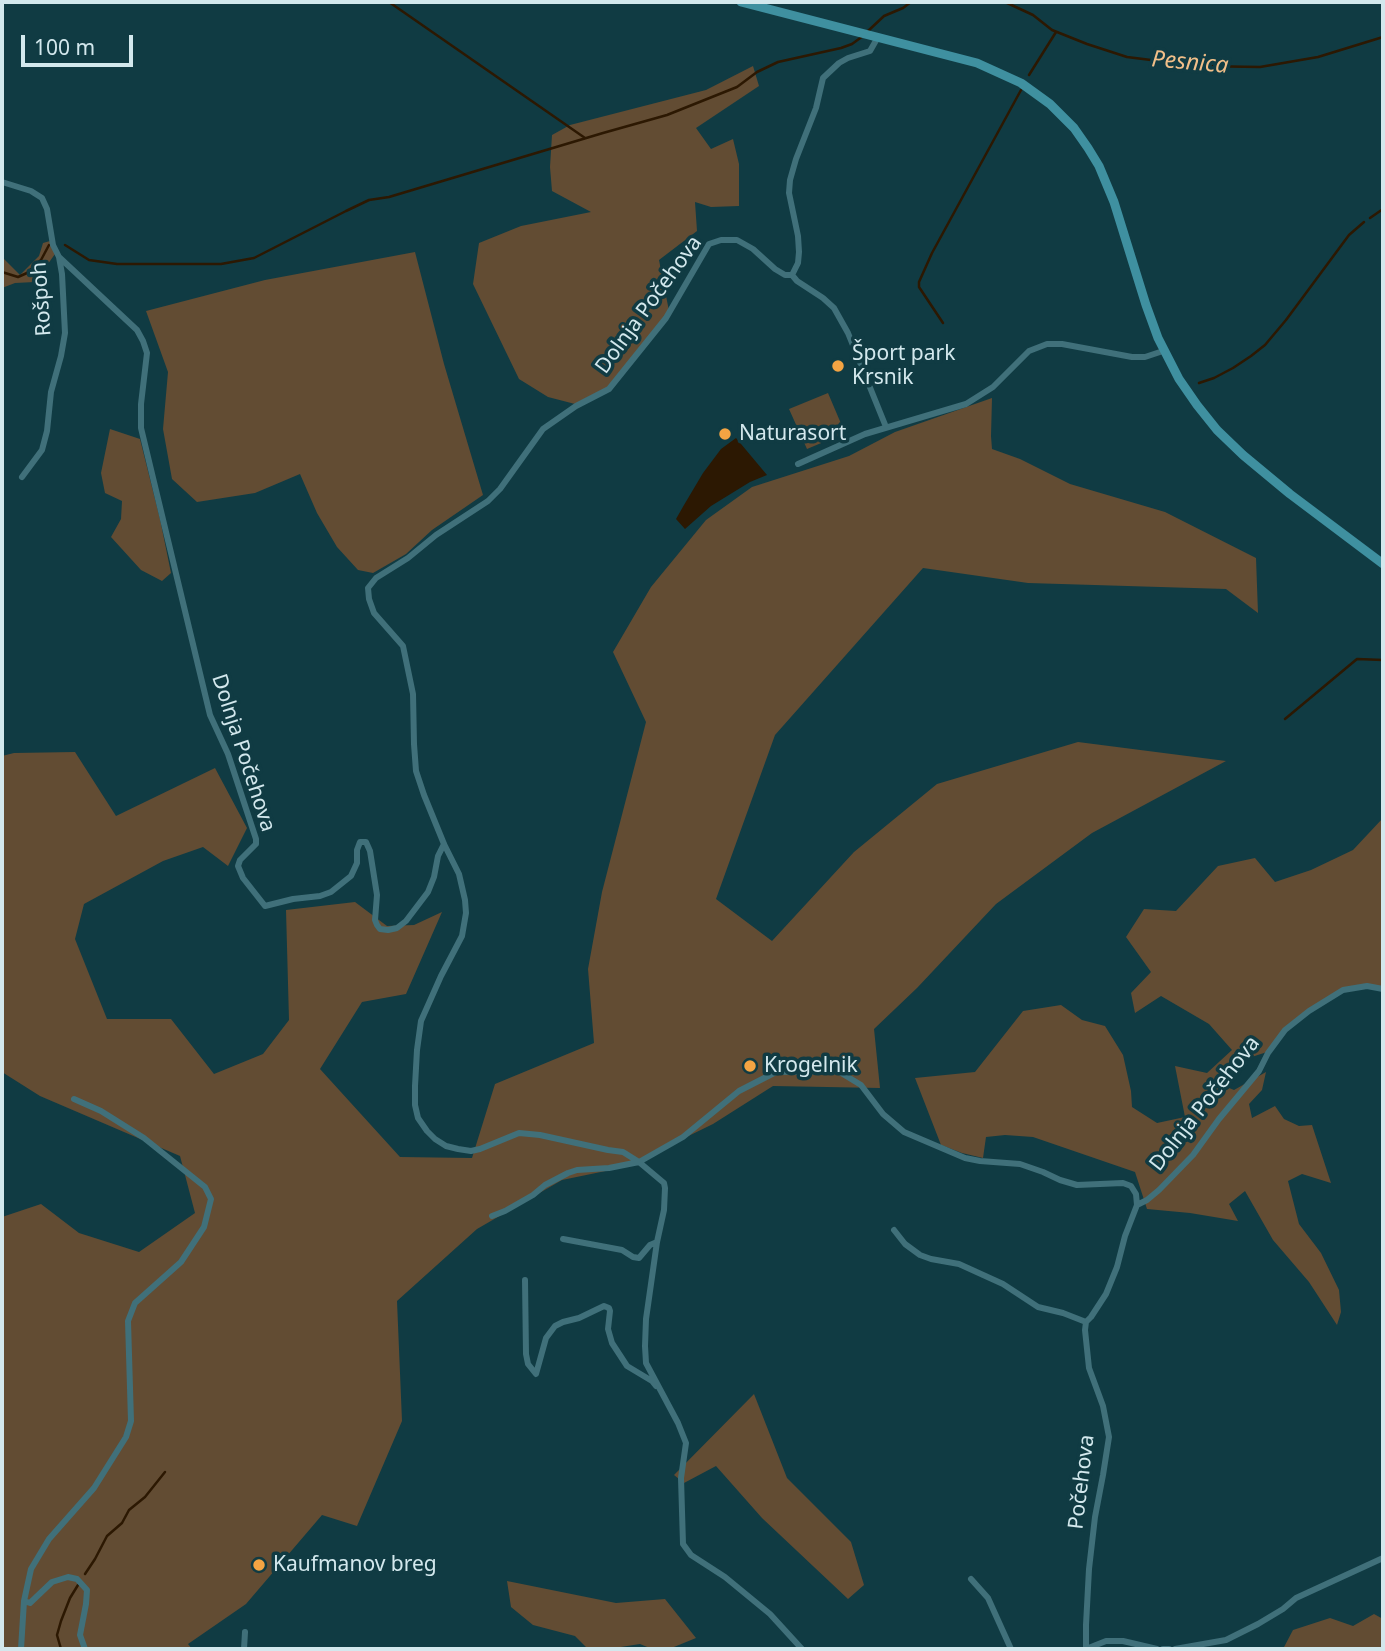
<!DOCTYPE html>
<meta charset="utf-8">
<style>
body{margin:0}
#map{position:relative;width:1385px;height:1651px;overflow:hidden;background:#103b43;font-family:"Noto Sans",sans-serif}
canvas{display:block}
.frame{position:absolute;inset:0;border:4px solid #d3e8ed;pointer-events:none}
.scale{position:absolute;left:21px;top:35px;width:112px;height:32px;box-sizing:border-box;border:4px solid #d3e8ed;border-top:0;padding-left:9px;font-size:21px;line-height:24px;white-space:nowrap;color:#d3e8ed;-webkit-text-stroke:5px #103b43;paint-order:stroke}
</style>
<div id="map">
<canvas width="1385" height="1651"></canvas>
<div class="frame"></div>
<div class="scale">100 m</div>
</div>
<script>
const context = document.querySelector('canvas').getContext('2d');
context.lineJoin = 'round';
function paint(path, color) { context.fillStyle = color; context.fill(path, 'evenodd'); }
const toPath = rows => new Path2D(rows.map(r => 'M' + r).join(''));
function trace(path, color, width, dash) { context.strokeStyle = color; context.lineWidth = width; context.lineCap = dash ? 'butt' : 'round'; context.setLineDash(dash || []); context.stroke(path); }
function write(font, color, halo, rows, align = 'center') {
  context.font = font + ' "Noto Sans",sans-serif'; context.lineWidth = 7; context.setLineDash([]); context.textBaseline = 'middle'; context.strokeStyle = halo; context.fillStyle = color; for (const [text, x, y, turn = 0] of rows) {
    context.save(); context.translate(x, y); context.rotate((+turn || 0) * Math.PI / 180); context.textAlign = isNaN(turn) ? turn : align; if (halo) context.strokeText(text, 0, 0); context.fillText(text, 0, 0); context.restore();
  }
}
paint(toPath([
 [753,66,759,86,696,128,711,149,733,139,739,164,739,206,711,207,695,202,697,231,659,260,669,311,608,387,575,404,548,397,519,379,473,284,479,243,521,226,591,212,552,191,550,167,552,135,570,125,706,90],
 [50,241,55,254,35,282,15,283,2,288,2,257,20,275,39,256,43,243],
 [415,252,444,364,483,495,432,530,406,554,373,573,358,570,337,547,317,513,300,474,255,493,197,502,172,479,163,429,168,372,146,311,265,280],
 [828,393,845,433,807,449,789,409],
 [992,398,991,436,992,449,1020,459,1070,484,1165,512,1256,558,1258,613,1226,589,1028,583,923,568,775,735,716,899,772,941,854,852,937,784,1078,742,1226,761,1092,833,996,904,917,988,874,1029,880,1088,773,1086,713,1124,625,1167,562,1180,477,1229,397,1301,402,1421,357,1526,322,1515,246,1604,188,1644,192,1649,2,1649,2,1217,41,1204,79,1233,139,1252,195,1213,180,1156,40,1096,2,1072,2,756,14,753,75,752,116,816,215,768,247,828,228,866,203,847,163,861,84,904,75,939,107,1019,171,1019,214,1074,263,1054,289,1020,286,910,355,902,387,926,414,925,442,912,406,994,362,1002,320,1069,400,1157,472,1158,495,1084,594,1043,588,969,602,892,646,722,613,652,651,587,706,520,752,487,849,456,895,432],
 [110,429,140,439,160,519,171,573,162,581,141,570,111,537,121,519,122,501,105,493,101,473],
 [1383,818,1383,987,1342,989,1308,1010,1267,1052,1230,1064,1217,1083,1234,1090,1266,1072,1262,1090,1249,1104,1252,1118,1275,1106,1284,1119,1299,1126,1312,1125,1331,1183,1302,1174,1288,1181,1299,1224,1321,1253,1339,1290,1341,1312,1337,1325,1309,1282,1273,1240,1245,1191,1229,1204,1238,1221,1190,1213,1147,1209,1135,1172,1033,1137,1005,1135,986,1137,983,1158,962,1153,941,1145,915,1078,975,1072,1023,1011,1061,1005,1082,1020,1105,1026,1123,1055,1131,1091,1132,1107,1157,1123,1185,1117,1175,1066,1207,1073,1232,1050,1209,1024,1161,996,1135,1013,1131,993,1151,972,1126,937,1144,909,1176,911,1218,866,1255,858,1275,882,1311,870,1353,850],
 [754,1394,787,1478,851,1542,864,1585,848,1599,762,1518,716,1466,684,1483,674,1475],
 [507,1581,616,1603,665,1599,696,1638,669,1649,652,1649,640,1644,608,1649,587,1648,575,1636,533,1625,511,1607],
 [1374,1614,1383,1619,1383,1649,1283,1649,1293,1630,1330,1618,1353,1626]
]), '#624c33');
paint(toPath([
 [736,438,767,475,750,482,711,506,685,529,676,519,684,505,703,473,721,449]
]), '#2c1802');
trace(toPath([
 [389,2,585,138],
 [1005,2,1033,15,1052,30,1087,44,1127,57,1199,66,1260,67,1318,57,1383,37],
 [868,31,884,16,903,8,911,2],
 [1029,75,1056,32],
 [1370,218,1383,209],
 [65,245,89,260,117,264,221,264,254,258,346,211,369,200,389,197,603,133,667,115,737,87,757,72,778,62,841,48,852,44,863,36],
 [2,272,18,277,27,273,41,260,49,245],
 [943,323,919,287,919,282,932,253,1021,90],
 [1199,383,1214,378,1233,368,1251,356,1265,345,1286,320,1349,235,1364,222],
 [1285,719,1357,659,1383,660],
 [85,1574,95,1559,107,1536,122,1523,129,1510,145,1497,165,1472],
 [61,1649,57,1635,61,1621,70,1598,78,1585]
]), '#2c1802', 2.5);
trace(toPath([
 [2,182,31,191,42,198,47,209,53,245,59,257,62,274,65,333,61,356,51,392,47,431,42,450,22,477],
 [59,257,137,330,143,341,147,353,141,404,141,428,210,715,228,754,256,839,256,844,240,860,238,866,243,878,265,906,293,899,320,896,331,892,351,876,357,863,357,850,360,842,366,842,370,851,377,895,375,920,377,925,380,929,388,930,397,928,406,921,428,892,434,877,438,856,444,844],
 [792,275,798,263,799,252,798,236,789,193,790,180,796,159,816,108,823,78,839,63,848,58,870,51,878,37],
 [798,464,865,434,966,404,993,387,1029,351,1047,344,1062,344,1132,357,1145,357,1163,351],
 [74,1099,101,1111,144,1138,205,1187,211,1199,204,1227,181,1262,135,1303,128,1321,131,1421,126,1437,94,1488,49,1539,31,1569,24,1601,30,1603,52,1582,68,1577,77,1579,87,1590,86,1604,80,1635,85,1649],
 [1137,1205,1147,1200,1159,1190,1193,1155,1219,1119,1259,1071,1268,1053,1285,1030,1309,1011,1343,990,1367,986,1383,989],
 [492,1216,505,1211,533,1195,545,1185,568,1173,577,1170,609,1168,639,1162,683,1137,739,1091,776,1072,838,1071,861,1085,883,1114,904,1132,965,1158,980,1161,1020,1164,1043,1172,1060,1180,1077,1185,1123,1183,1131,1186,1136,1194,1137,1205,1125,1236,1117,1267,1106,1294,1091,1317,1086,1322,1085,1330,1089,1368,1103,1406,1109,1437,1103,1475,1095,1517,1089,1569,1086,1625,1086,1649,1106,1641,1123,1641,1157,1649],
 [894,1230,905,1244,920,1255,931,1259,959,1264,1003,1284,1038,1307,1063,1313,1086,1322],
 [563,1239,622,1250,633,1257,639,1258,650,1245,657,1242],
 [525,1280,526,1354,528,1364,536,1374,546,1338,555,1326,563,1322,579,1318,604,1306,609,1308,610,1311,608,1329,612,1343,627,1366,652,1381,656,1386],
 [971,1579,988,1598,1011,1649],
 [21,1649,24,1601],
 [244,1649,245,1632],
 [802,1649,770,1614,725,1577,691,1555,683,1544,681,1478,686,1443,678,1423,646,1363,645,1346,646,1319,657,1242,664,1210,665,1188,664,1183,639,1162,623,1152,608,1150,540,1135,519,1133,480,1149,471,1151,458,1149,446,1146,435,1139,427,1131,418,1118,415,1105,415,1086,417,1050,421,1021,441,976,462,936,466,913,465,900,459,874,444,844,424,795,416,771,414,744,413,694,403,646,374,613,369,599,368,588,376,578,408,558,436,535,488,501,500,489,543,429,576,406,609,389,666,318,709,244,721,240,737,240,753,249,775,269,785,275,792,275,797,281,823,298,834,308,848,333,886,427],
 [1163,1649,1169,1649],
 [1175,1649,1226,1640,1258,1624,1283,1609,1296,1598,1383,1558]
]), '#40707a', 6);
trace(toPath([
 [741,2,977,63,1021,83,1050,104,1074,128,1088,148,1099,166,1114,202,1146,305,1158,338,1179,379,1197,405,1217,430,1243,455,1290,494,1383,564]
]), '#3f90a0', 9);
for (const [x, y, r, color] of [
 [838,366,7,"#f3a443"],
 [725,434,7,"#f3a443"],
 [750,1066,7,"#f3a443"],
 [259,1565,7,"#f3a443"]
]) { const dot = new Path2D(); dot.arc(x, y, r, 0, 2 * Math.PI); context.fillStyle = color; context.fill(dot); trace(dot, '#103b43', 2.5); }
write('21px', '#d3e8ed', '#103b43', [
 ["Rošpoh",42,299,-94],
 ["Dolnja Počehova",649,305,-54],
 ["Dolnja Počehova",243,753,72],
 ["Dolnja Počehova",1205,1104,-52],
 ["Počehova",1082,1482,-83]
]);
write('21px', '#d3e8ed', '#103b43', [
 ["Šport park",852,354],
 ["Krsnik",852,378],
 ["Naturasort",739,434],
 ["Krogelnik",764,1066],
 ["Kaufmanov breg",273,1565]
], 'left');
write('italic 23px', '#f1bf89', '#103b43', [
 ["Pesnica",1190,63,5]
]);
</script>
